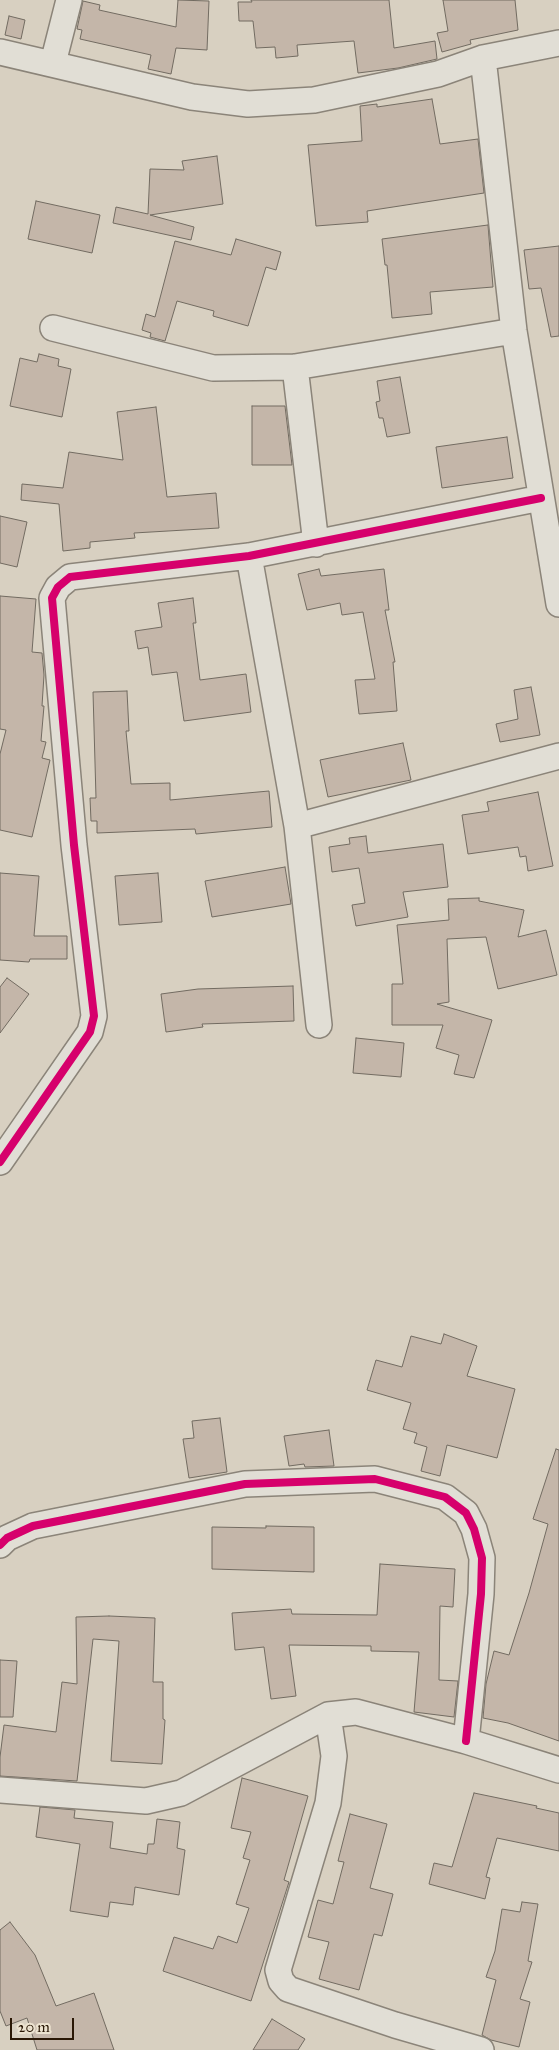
<!DOCTYPE html>
<style>
body{margin:0}
#map{position:relative;width:559px;height:2050px;overflow:hidden;background:#d8d0c1;font-family:"IM FELL Great Primer",serif}
canvas{display:block}
.scale{position:absolute;left:10px;top:2018px;width:64px;height:22px;box-sizing:border-box;border:2px solid #2a1806;border-top:0;padding-left:6px;font-size:15px;line-height:18px;white-space:nowrap;color:#2a1806;-webkit-text-stroke:4px #ece3d0;paint-order:stroke}
</style>
<div id="map">
<canvas width="559" height="2050"></canvas>
<div class="scale">20 m</div>
</div>
<script>
const context = document.querySelector('canvas').getContext('2d');
context.lineJoin = 'round';
function paint(path, color) { context.fillStyle = color; context.fill(path, 'evenodd'); }
const toPath = rows => new Path2D(rows.map(r => 'M' + r).join(''));
function trace(path, color, width, dash) { context.strokeStyle = color; context.lineWidth = width; context.lineCap = dash ? 'butt' : 'round'; context.setLineDash(dash || []); context.stroke(path); }
const building = toPath([
 [178,0,209,1,207,50,176,48,171,74,148,69,151,55,80,39,82,30,77,29,83,1,100,5,99,10,176,27,178,0],
 [251,0,389,0,394,48,435,41,437,59,398,68,358,73,354,41,297,45,298,56,276,58,275,47,256,48,253,21,239,21,238,2,252,2,251,0],
 [443,0,515,0,518,30,470,40,471,44,442,52,437,33,448,31,443,0],
 [9,16,25,20,21,39,5,35,9,16],
 [432,99,440,144,478,139,484,193,367,211,368,222,316,226,308,145,362,141,360,106,377,104,377,107,432,99],
 [217,156,223,204,150,215,194,227,191,240,113,223,116,207,148,214,150,169,184,170,182,161,217,156],
 [36,201,100,215,92,253,28,239,36,201],
 [488,225,493,287,430,292,432,314,392,318,387,265,385,265,382,239,488,225],
 [236,239,281,252,276,270,266,267,248,326,213,316,214,311,177,301,165,341,150,337,151,333,142,330,146,314,155,317,175,241,231,255,236,239],
 [559,246,559,336,551,337,541,288,529,289,524,250,559,246],
 [39,354,59,359,58,366,71,369,62,417,10,406,20,358,37,362,39,354],
 [400,377,410,433,387,437,383,418,379,418,376,402,380,401,377,381,400,377],
 [252,406,285,406,292,465,252,465,252,406],
 [156,407,167,497,216,493,219,528,134,533,135,538,90,542,90,548,63,551,59,504,21,500,22,484,63,488,69,452,123,460,117,412,156,407],
 [507,437,513,478,442,488,436,447,507,437],
 [0,516,27,522,17,567,0,563,0,516],
 [319,569,321,576,384,569,389,610,385,610,395,662,393,662,397,711,359,714,355,680,375,679,363,612,342,615,340,603,307,610,298,574,319,569],
 [0,596,36,599,32,652,42,653,44,675,42,706,44,706,41,741,46,742,42,758,50,760,32,837,0,830,0,754,6,730,0,729,0,596],
 [193,598,196,623,193,623,200,680,246,674,251,712,184,721,177,672,152,675,148,647,138,649,135,631,162,627,158,603,193,598],
 [531,687,540,735,500,742,496,724,518,719,514,690,531,687],
 [127,691,129,731,126,731,131,784,170,783,170,800,269,791,272,827,196,834,195,829,97,833,97,821,91,821,90,798,96,798,93,692,127,691],
 [403,743,411,780,328,797,320,760,403,743],
 [538,792,553,866,528,871,526,856,520,857,518,847,468,854,462,815,489,811,487,802,538,792],
 [366,836,368,853,443,844,448,887,403,892,408,917,356,926,352,905,365,903,359,868,332,872,329,847,350,844,349,838,366,836],
 [285,867,291,904,212,917,205,881,285,867],
 [0,873,39,876,34,936,67,936,67,959,30,959,29,962,0,960,0,873],
 [158,873,162,922,119,925,115,876,158,873],
 [479,898,479,901,524,910,518,937,546,930,557,975,498,989,486,937,447,939,449,1002,437,1004,492,1020,474,1078,454,1074,459,1055,436,1048,443,1025,392,1025,392,984,403,984,397,925,449,920,448,899,479,898],
 [7,978,29,994,0,1033,0,987,7,978],
 [293,986,294,1021,202,1024,203,1027,166,1032,161,994,198,989,293,986],
 [356,1038,404,1043,401,1077,353,1073,356,1038],
 [444,1334,477,1346,467,1376,515,1389,497,1458,447,1445,440,1476,421,1471,427,1447,414,1443,417,1433,403,1429,411,1403,367,1390,376,1360,402,1367,411,1336,441,1344,444,1334],
 [220,1418,227,1472,189,1478,183,1439,194,1438,192,1421,220,1418],
 [329,1430,334,1466,305,1467,304,1464,289,1466,284,1436,329,1430],
 [556,1449,559,1450,559,1741,508,1723,483,1718,486,1684,494,1651,509,1655,529,1593,548,1524,533,1519,556,1449],
 [266,1526,314,1527,314,1572,212,1569,212,1527,266,1528,266,1526],
 [380,1564,455,1569,453,1607,440,1606,439,1680,458,1681,454,1717,414,1712,419,1652,371,1651,371,1646,289,1645,296,1696,271,1699,264,1647,235,1650,232,1613,291,1609,292,1614,377,1615,380,1564],
 [109,1616,155,1618,153,1682,163,1682,163,1719,165,1720,162,1764,111,1761,119,1641,93,1639,77,1781,0,1776,0,1757,4,1725,56,1732,62,1682,77,1684,76,1617,109,1616],
 [0,1660,17,1661,13,1717,0,1717,0,1660],
 [242,1778,308,1796,284,1880,289,1882,251,2001,163,1971,174,1937,213,1949,218,1936,237,1943,249,1908,236,1904,250,1860,243,1858,251,1832,231,1828,242,1778],
 [474,1793,537,1806,536,1808,559,1813,559,1851,497,1838,486,1877,490,1878,485,1899,429,1884,434,1863,452,1867,474,1793],
 [40,1807,75,1810,74,1818,113,1822,110,1848,147,1854,148,1844,154,1844,157,1819,180,1822,177,1848,185,1850,179,1895,135,1887,133,1905,110,1902,108,1917,70,1911,80,1844,36,1837,40,1807],
 [350,1814,387,1824,370,1888,393,1894,382,1936,374,1934,359,1990,319,1979,329,1942,308,1937,318,1900,333,1904,344,1862,338,1861,350,1814],
 [522,1902,538,1904,528,1961,532,1962,520,1999,530,2002,519,2047,491,2040,482,2035,496,1980,486,1977,495,1951,502,1909,520,1912,522,1902],
 [10,1922,35,1955,56,2006,94,1993,114,2050,37,2050,27,2018,6,2026,0,2011,0,1930,10,1922],
 [272,2019,305,2039,298,2050,253,2050,272,2019]
]);
paint(building, '#c4b6a9');
trace(building, '#726b61', 1);
const street = toPath([
 [0,52,192,97,248,104,314,100,438,74,483,58,559,43],
 [483,58,514,331,559,604],
 [53,63,69,0],
 [53,328,213,368,295,367,514,331],
 [295,367,316,544],
 [249,556,297,826,319,1025],
 [297,826,559,756],
 [0,1162,90,1032,94,1016,74,845,52,598,58,587,70,577,249,556,541,498],
 [0,1545,7,1538,33,1526,245,1484,375,1479,445,1497,466,1513,474,1529,482,1558,481,1594,466,1741],
 [328,1715,334,1756,328,1803,278,1970,281,1981,288,1989,395,2025,481,2050],
 [0,1790,146,1801,181,1793,328,1715,356,1712,466,1741,559,1770]
]);
trace(street, '#8b8479', 28);
trace(street, '#e1ded5', 25);
trace(toPath([
 [0,1162,90,1032,94,1016,74,845,52,598,58,587,70,577,249,556,541,498],
 [0,1545,7,1538,33,1526,245,1484,375,1479,445,1497,466,1513,474,1529,482,1558,481,1594,466,1741]
]), '#d6006c', 8);
</script>
